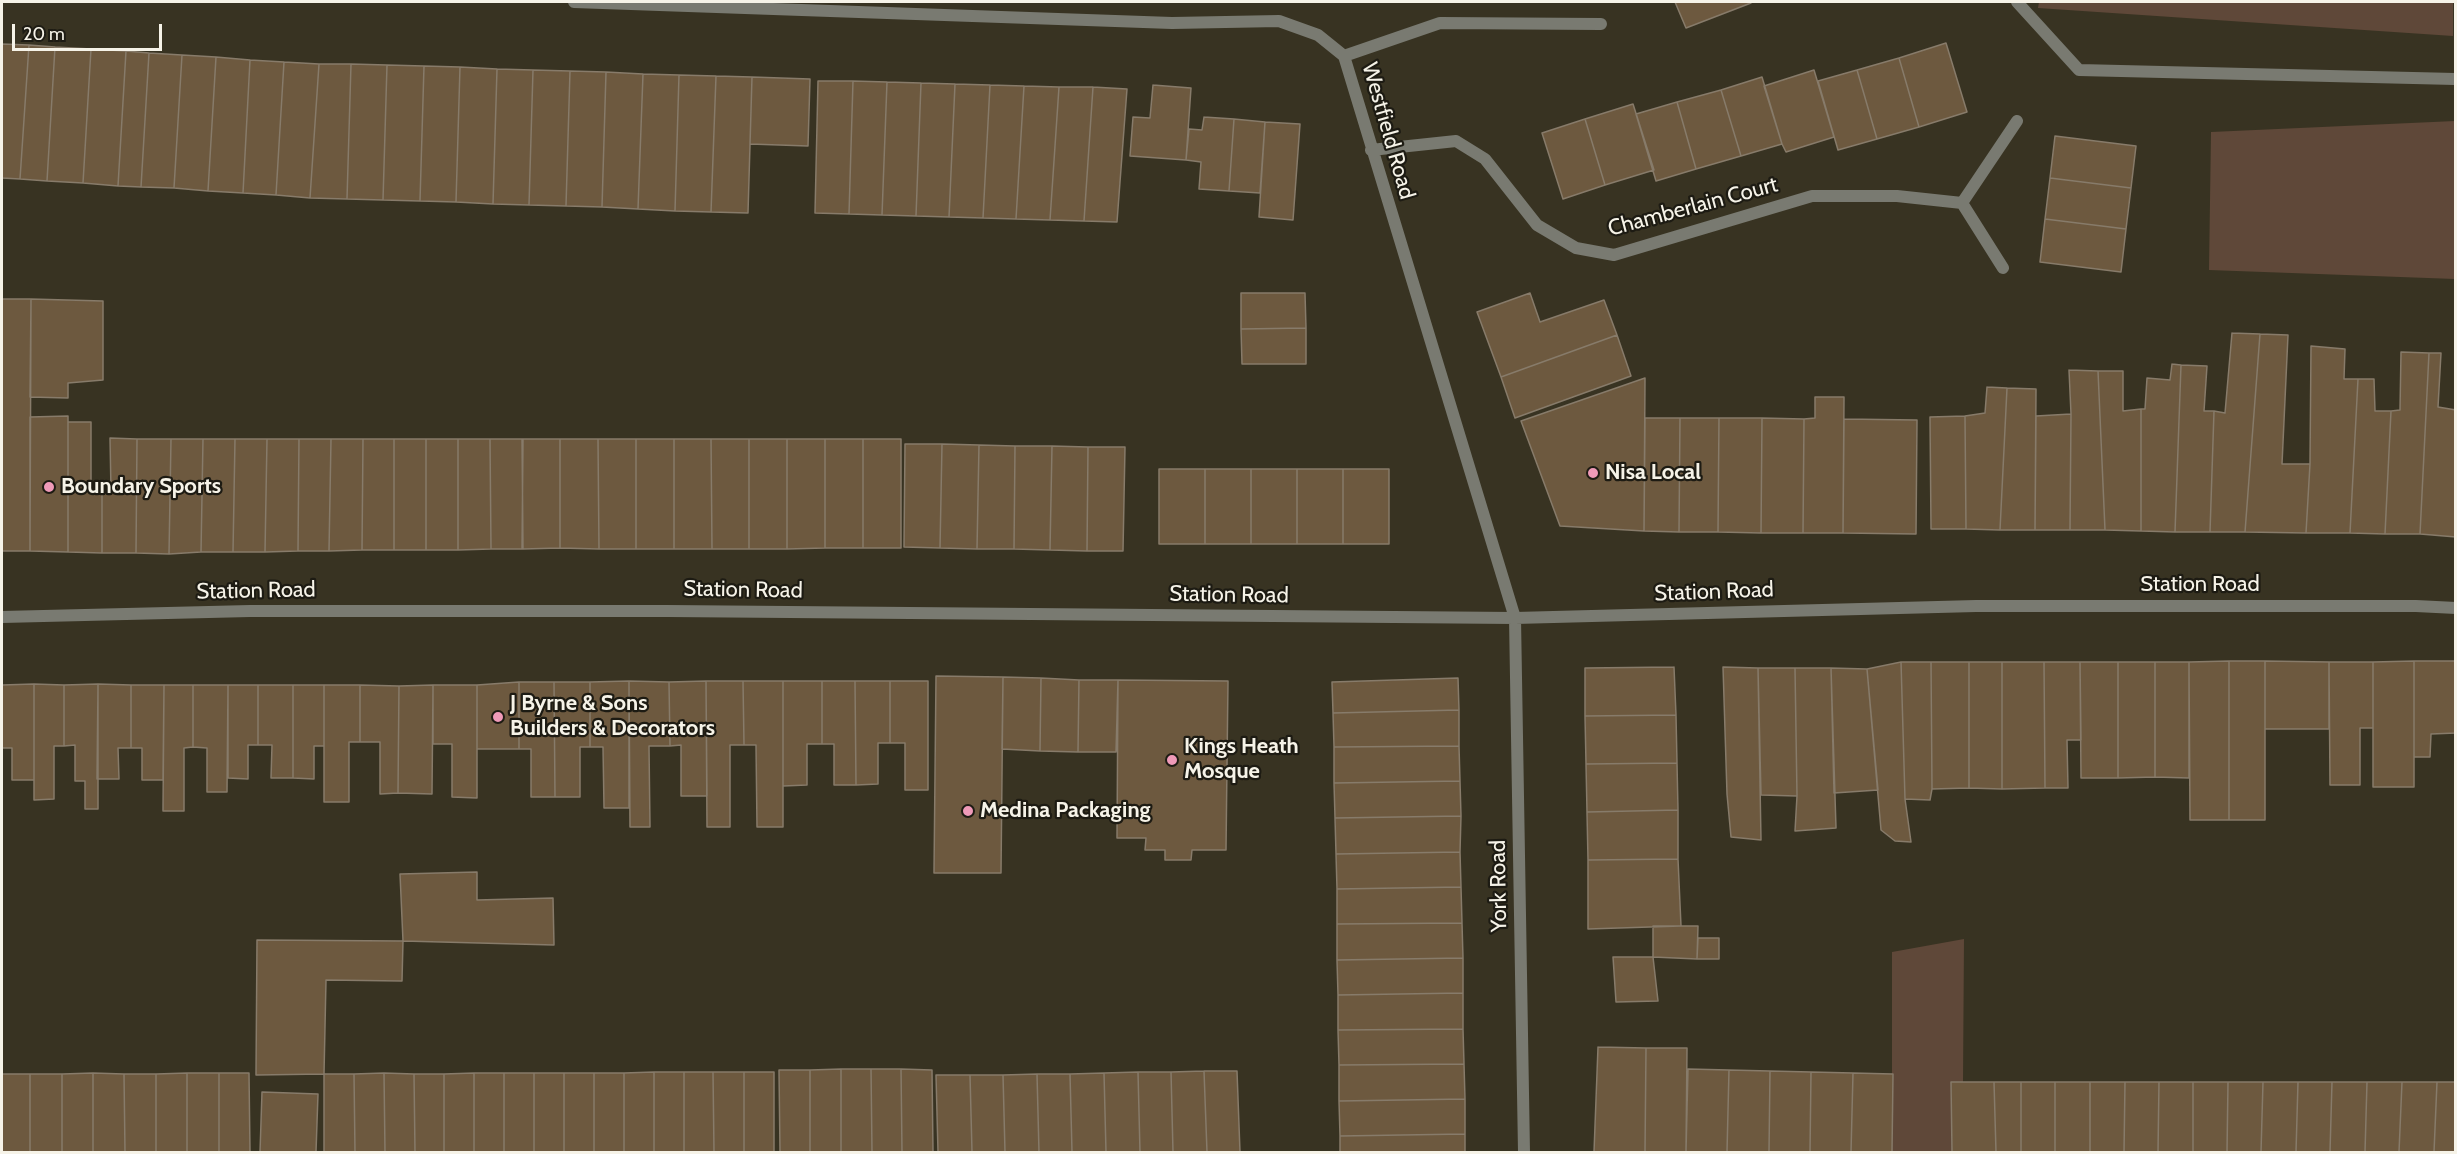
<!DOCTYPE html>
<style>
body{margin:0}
#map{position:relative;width:2457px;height:1154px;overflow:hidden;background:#383322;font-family:Cabin,sans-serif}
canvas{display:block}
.frame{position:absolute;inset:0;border:3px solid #f6f3e8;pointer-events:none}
.scale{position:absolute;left:12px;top:24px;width:150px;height:27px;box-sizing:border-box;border:3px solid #f6f3e8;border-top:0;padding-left:8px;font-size:18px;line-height:21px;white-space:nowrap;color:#f6f3e8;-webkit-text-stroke:4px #1d1b13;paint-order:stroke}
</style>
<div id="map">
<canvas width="2457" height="1154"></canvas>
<div class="frame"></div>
<div class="scale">20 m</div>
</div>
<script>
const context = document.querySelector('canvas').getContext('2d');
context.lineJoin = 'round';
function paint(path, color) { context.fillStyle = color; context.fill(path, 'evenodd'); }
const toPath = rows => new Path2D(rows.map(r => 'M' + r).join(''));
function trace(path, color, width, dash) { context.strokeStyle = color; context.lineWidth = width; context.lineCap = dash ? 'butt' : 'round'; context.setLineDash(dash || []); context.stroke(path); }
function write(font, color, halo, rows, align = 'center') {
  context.font = font + ' Cabin,sans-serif'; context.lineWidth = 4.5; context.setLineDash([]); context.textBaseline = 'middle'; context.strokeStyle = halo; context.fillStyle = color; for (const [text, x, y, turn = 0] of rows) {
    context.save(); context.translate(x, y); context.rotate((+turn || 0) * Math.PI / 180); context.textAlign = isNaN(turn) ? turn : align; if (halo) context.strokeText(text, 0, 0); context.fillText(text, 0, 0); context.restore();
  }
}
paint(toPath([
 [2039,2,2453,2,2453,36,2038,8],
 [2455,121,2455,279,2209,270,2211,132],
 [1964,939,1963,1082,1951,1082,1952,1152,1892,1152,1892,952]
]), '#5f4839');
const building = toPath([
 [1675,2,1750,2,1751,3,1686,28,1675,2],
 [1946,43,1967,112,1919,127,1899,58,1946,43],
 [2,44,29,45,20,179,2,178,2,44],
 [29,45,55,47,47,181,20,179,29,45],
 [55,47,91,49,83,183,47,181,55,47],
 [91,49,126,51,118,186,83,183,91,49],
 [126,51,149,53,141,187,118,186,126,51],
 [149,53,182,55,174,188,141,187,149,53],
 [182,55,216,57,208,191,174,188,182,55],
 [216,57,250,60,243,193,208,191,216,57],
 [1899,58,1919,127,1877,139,1857,70,1899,58],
 [250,60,284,62,276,195,243,193,250,60],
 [284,62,319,64,310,198,276,195,284,62],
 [319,64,351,64,347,199,310,198,319,64],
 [351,64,387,65,383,200,347,199,351,64],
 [387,65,424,66,420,201,383,200,387,65],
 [424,66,460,67,456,202,420,201,424,66],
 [460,67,497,69,493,204,456,202,460,67],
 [497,69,533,70,529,205,493,204,497,69],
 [533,70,570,71,566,206,529,205,533,70],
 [1814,70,1834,137,1786,152,1782,144,1764,86,1814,70],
 [1857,70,1877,139,1838,150,1818,81,1857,70],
 [570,71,606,72,602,207,566,206,570,71],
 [606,72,643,74,638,209,602,207,606,72],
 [643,74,679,75,675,211,638,209,643,74],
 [679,75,716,76,711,212,675,211,679,75],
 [716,76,752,77,748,213,711,212,716,76],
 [752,77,810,79,808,146,750,144,752,77],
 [1762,77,1782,144,1741,156,1721,90,1762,77],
 [818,81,853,81,849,214,815,213,818,81],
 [853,81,887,82,882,215,849,214,853,81],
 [887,82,921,83,916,216,882,215,887,82],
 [921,83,955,84,949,217,916,216,921,83],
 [955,84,990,85,983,218,949,217,955,84],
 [990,85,1024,86,1016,219,983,218,990,85],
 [1153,85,1191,88,1186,160,1130,156,1133,117,1150,118,1153,85],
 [1024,86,1059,87,1050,220,1016,219,1024,86],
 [1059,87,1093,87,1084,221,1050,220,1059,87],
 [1093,87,1127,89,1117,222,1084,221,1093,87],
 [1721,90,1741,156,1696,169,1677,102,1721,90],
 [1677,102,1696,169,1656,181,1636,114,1677,102],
 [1633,104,1654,170,1605,185,1585,119,1633,104],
 [1204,117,1234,119,1229,191,1199,189,1201,162,1186,160,1189,129,1202,130,1204,117],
 [1234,119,1265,122,1260,193,1229,191,1234,119],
 [1585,119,1605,185,1563,199,1542,133,1585,119],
 [1265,122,1300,124,1293,220,1259,217,1265,122],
 [2055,136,2136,146,2131,188,2050,178,2055,136],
 [2050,178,2131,188,2126,229,2045,219,2050,178],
 [2045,219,2126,229,2121,272,2040,262,2045,219],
 [1241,293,1305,293,1306,328,1241,329,1241,293],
 [1530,293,1540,322,1604,300,1617,335,1501,377,1477,312,1530,293],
 [2,299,31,299,30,551,2,551,2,299],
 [31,299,103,301,103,380,68,383,68,398,30,397,31,299],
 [1306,328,1306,364,1242,364,1241,329,1306,328],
 [2232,333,2260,334,2245,532,2210,532,2214,411,2225,413,2232,333],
 [2260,334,2288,335,2282,464,2310,464,2306,533,2245,532,2260,334],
 [1617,335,1631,376,1515,418,1501,377,1617,335],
 [2311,346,2345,349,2344,379,2358,379,2350,533,2306,533,2310,464,2311,346],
 [2401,352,2429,353,2420,534,2385,534,2391,411,2400,410,2401,352],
 [2429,353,2441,353,2438,407,2456,410,2456,537,2420,534,2429,353],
 [2172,364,2181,365,2175,532,2141,531,2141,409,2145,409,2147,378,2170,380,2172,364],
 [2181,365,2207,366,2204,411,2214,411,2210,532,2175,532,2181,365],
 [2069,370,2098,371,2105,530,2070,530,2071,414,2069,370],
 [2098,371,2123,371,2123,411,2141,409,2141,531,2105,530,2098,371],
 [1645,378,1644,531,1560,526,1521,421,1645,378],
 [2358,379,2374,379,2375,411,2391,411,2385,534,2350,533,2358,379],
 [1987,387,2007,388,2000,530,1966,529,1965,416,1985,413,1987,387],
 [2007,388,2036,389,2035,530,2000,530,2007,388],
 [1815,397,1844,397,1843,533,1803,533,1804,419,1815,418,1815,397],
 [2071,414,2070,530,2035,530,2036,416,2071,414],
 [68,416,68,552,30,551,30,417,68,416],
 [1965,416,1966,529,1931,529,1930,417,1965,416],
 [1645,418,1680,418,1679,532,1644,531,1645,418],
 [1680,418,1719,418,1718,532,1679,532,1680,418],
 [1719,418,1762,418,1761,533,1718,532,1719,418],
 [1762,418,1804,419,1803,533,1761,533,1762,418],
 [1844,419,1917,420,1916,534,1843,533,1844,419],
 [68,422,91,422,91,492,102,491,102,553,68,552,68,422],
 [110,438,137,439,136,553,102,553,102,491,111,491,110,438],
 [137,439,171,439,169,554,136,553,137,439],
 [171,439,203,439,201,552,169,554,171,439],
 [203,439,235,439,233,552,201,552,203,439],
 [235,439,267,439,265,552,233,552,235,439],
 [267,439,299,439,298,551,265,552,267,439],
 [299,439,331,439,329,551,298,551,299,439],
 [331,439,363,439,362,550,329,551,331,439],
 [363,439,394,439,394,550,362,550,363,439],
 [394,439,426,439,426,550,394,550,394,439],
 [426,439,458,439,458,550,426,550,426,439],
 [458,439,490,439,491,549,458,550,458,439],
 [490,439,523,439,522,549,491,549,490,439],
 [522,439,560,439,560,548,523,549,522,439],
 [560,439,598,439,599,549,560,548,560,439],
 [598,439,636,439,636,549,599,549,598,439],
 [636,439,674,439,674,549,636,549,636,439],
 [674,439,711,439,712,549,674,549,674,439],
 [711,439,749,439,749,549,712,549,711,439],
 [749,439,787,439,787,549,749,549,749,439],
 [787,439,825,439,825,548,787,549,787,439],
 [825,439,863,439,863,548,825,548,825,439],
 [863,439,901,439,901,548,863,548,863,439],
 [905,444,942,444,940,548,904,547,905,444],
 [942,444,979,445,977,549,940,548,942,444],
 [979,445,1015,446,1014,549,977,549,979,445],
 [1015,446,1052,446,1050,550,1014,549,1015,446],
 [1052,446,1088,447,1087,551,1050,550,1052,446],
 [1088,447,1125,447,1123,551,1087,551,1088,447],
 [1159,469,1205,469,1205,544,1159,544,1159,469],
 [1205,469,1251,469,1251,544,1205,544,1205,469],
 [1251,469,1297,469,1297,544,1251,544,1251,469],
 [1297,469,1343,469,1343,544,1297,544,1297,469],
 [1343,469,1389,469,1389,544,1343,544,1343,469],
 [2229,661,2265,661,2265,820,2229,820,2229,661],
 [2229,661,2229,820,2190,820,2189,662,2229,661],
 [2265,661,2329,662,2329,729,2265,729,2265,661],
 [2414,661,2414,787,2373,787,2373,662,2414,661],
 [2414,661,2456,661,2456,733,2431,734,2430,757,2414,757,2414,661],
 [1901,662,1931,662,1932,789,1930,800,1905,799,1901,662],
 [1901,662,1905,799,1911,842,1895,841,1881,830,1867,669,1901,662],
 [1931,662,1969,662,1969,788,1932,789,1931,662],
 [1969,662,2002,662,2002,789,1969,788,1969,662],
 [2002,662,2044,662,2045,788,2002,789,2002,662],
 [2044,662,2080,662,2081,740,2067,740,2068,788,2045,788,2044,662],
 [2080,662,2118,662,2118,778,2081,778,2080,662],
 [2118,662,2155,662,2155,777,2118,778,2118,662],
 [2155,662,2189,662,2189,778,2155,777,2155,662],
 [2329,662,2373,662,2373,728,2360,728,2360,785,2330,785,2329,662],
 [1674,667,1676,715,1585,716,1585,668,1674,667],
 [1723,667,1758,668,1761,840,1731,837,1727,794,1723,667],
 [1758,668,1795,668,1797,796,1761,795,1758,668],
 [1795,668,1831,668,1836,828,1795,831,1797,796,1795,668],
 [1831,668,1867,669,1878,790,1834,793,1831,668],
 [936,676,1003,677,1001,873,934,873,936,676],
 [1003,677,1041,678,1040,751,1002,749,1003,677],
 [1041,678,1079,680,1078,752,1040,751,1041,678],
 [1458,678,1459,710,1333,713,1332,682,1458,678],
 [1079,680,1118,680,1116,752,1078,752,1079,680],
 [1118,680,1228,681,1226,850,1192,850,1191,860,1165,860,1165,850,1145,850,1146,838,1117,838,1118,680],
 [629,681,669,682,670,746,649,746,650,827,630,827,629,681],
 [629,681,629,808,604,808,603,747,590,747,590,682,629,681],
 [706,681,743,681,744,745,730,745,730,827,707,827,706,681],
 [706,681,707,796,681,796,681,745,670,746,669,682,706,681],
 [743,681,783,681,783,827,757,827,756,745,744,745,743,681],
 [783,681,822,681,822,744,807,744,807,785,783,786,783,681],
 [822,681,855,681,856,785,834,785,834,744,822,744,822,681],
 [855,681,890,681,890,743,878,743,878,784,856,785,855,681],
 [890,681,928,681,928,790,905,790,905,743,890,743,890,681],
 [519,682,554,682,555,797,531,797,531,749,519,749,519,682],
 [519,682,519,749,477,749,477,685,519,682],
 [554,682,590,682,590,747,580,747,580,797,555,797,554,682],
 [34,684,64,685,64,746,54,746,54,799,34,800,34,684],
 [34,684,34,780,12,780,12,748,2,748,2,685,34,684],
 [98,684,131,685,131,748,118,748,119,779,97,779,98,684],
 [98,684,98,809,85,809,85,781,75,781,75,745,64,746,64,685,98,684],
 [131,685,164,685,163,780,142,780,142,748,131,748,131,685],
 [164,685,193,685,193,747,184,748,184,811,163,811,164,685],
 [193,685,228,685,227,792,207,792,207,748,193,747,193,685],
 [228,685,258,685,258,745,248,745,248,779,228,778,228,685],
 [258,685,293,685,293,778,271,778,272,745,258,745,258,685],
 [293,685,324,685,324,746,314,746,314,779,293,778,293,685],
 [324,685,360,685,360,742,349,742,349,802,324,802,324,685],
 [360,685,399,686,398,793,380,794,380,742,360,742,360,685],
 [433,685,432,794,398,793,399,686,433,685],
 [433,685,477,685,477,798,452,797,452,744,433,744,433,685],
 [1459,710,1459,746,1334,747,1333,713,1459,710],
 [1676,715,1677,763,1586,764,1585,716,1676,715],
 [1459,746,1460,781,1334,783,1334,747,1459,746],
 [1677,763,1678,810,1587,812,1586,764,1677,763],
 [1460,781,1461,816,1335,818,1334,783,1460,781],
 [1678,810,1678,859,1588,860,1587,812,1678,810],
 [1461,816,1460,852,1336,854,1335,818,1461,816],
 [1460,852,1461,887,1337,889,1336,854,1460,852],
 [1678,859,1681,926,1588,929,1588,860,1678,859],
 [477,872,477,900,553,898,554,945,403,941,400,874,477,872],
 [1461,887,1462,923,1337,924,1337,889,1461,887],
 [1462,923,1463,958,1337,960,1337,924,1462,923],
 [1653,926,1698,926,1697,959,1653,957,1653,926],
 [1698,938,1719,938,1719,959,1697,959,1698,938],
 [257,940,403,941,402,981,326,980,324,1074,256,1075,257,940],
 [1613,957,1653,957,1658,1001,1616,1002,1613,957],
 [1463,958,1463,993,1338,995,1337,960,1463,958],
 [1463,993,1463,1029,1338,1030,1338,995,1463,993],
 [1463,1029,1464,1064,1339,1065,1338,1030,1463,1029],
 [1598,1047,1646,1048,1645,1152,1594,1152,1598,1047],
 [1646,1048,1687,1048,1686,1152,1645,1152,1646,1048],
 [1464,1064,1465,1099,1339,1101,1339,1065,1464,1064],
 [841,1069,871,1069,872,1152,841,1152,841,1069],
 [841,1069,841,1152,810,1152,810,1070,841,1069],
 [871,1069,901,1069,902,1152,872,1152,871,1069],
 [901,1069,932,1070,933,1152,902,1152,901,1069],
 [1688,1069,1729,1070,1727,1152,1686,1152,1688,1069],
 [779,1070,810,1070,810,1152,780,1152,779,1070],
 [1729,1070,1770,1071,1769,1152,1727,1152,1729,1070],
 [1204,1071,1237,1071,1240,1152,1207,1152,1204,1071],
 [1204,1071,1207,1152,1173,1152,1171,1072,1204,1071],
 [1770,1071,1811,1072,1810,1152,1769,1152,1770,1071],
 [654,1072,684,1072,684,1152,654,1152,654,1072],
 [654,1072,654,1152,624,1152,624,1073,654,1072],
 [684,1072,713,1072,714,1152,684,1152,684,1072],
 [713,1072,744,1072,744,1152,714,1152,713,1072],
 [744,1072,774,1072,774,1152,744,1152,744,1072],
 [1138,1072,1171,1072,1173,1152,1140,1152,1138,1072],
 [1138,1072,1140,1152,1106,1152,1104,1073,1138,1072],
 [1811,1072,1853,1073,1851,1152,1810,1152,1811,1072],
 [93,1073,93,1152,62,1152,62,1074,93,1073],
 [93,1073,124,1074,125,1152,93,1152,93,1073],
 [187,1073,187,1152,156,1152,156,1074,187,1073],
 [187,1073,219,1073,219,1152,187,1152,187,1073],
 [219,1073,249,1073,250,1152,219,1152,219,1073],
 [384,1073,414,1074,415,1152,385,1152,384,1073],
 [384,1073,385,1152,355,1152,354,1074,384,1073],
 [474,1073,504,1073,504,1152,474,1152,474,1073],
 [474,1073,474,1152,444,1152,444,1074,474,1073],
 [504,1073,534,1073,534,1152,504,1152,504,1073],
 [534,1073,564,1073,564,1152,534,1152,534,1073],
 [564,1073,594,1073,594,1152,564,1152,564,1073],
 [594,1073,624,1073,624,1152,594,1152,594,1073],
 [1104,1073,1106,1152,1072,1152,1070,1074,1104,1073],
 [1853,1073,1893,1074,1892,1152,1851,1152,1853,1073],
 [2,1074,30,1074,30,1152,2,1152,2,1074],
 [30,1074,62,1074,62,1152,30,1152,30,1074],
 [124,1074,156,1074,156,1152,125,1152,124,1074],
 [324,1074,354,1074,355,1152,324,1152,324,1074],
 [414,1074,444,1074,444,1152,415,1152,414,1074],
 [1037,1074,1070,1074,1072,1152,1039,1152,1037,1074],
 [1037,1074,1039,1152,1005,1152,1003,1075,1037,1074],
 [936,1075,970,1075,972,1152,938,1152,936,1075],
 [970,1075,1003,1075,1005,1152,972,1152,970,1075],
 [1951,1082,1994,1082,1996,1152,1952,1152,1951,1082],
 [1994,1082,2021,1082,2021,1152,1996,1152,1994,1082],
 [2021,1082,2055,1082,2055,1152,2021,1152,2021,1082],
 [2055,1082,2090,1082,2090,1152,2055,1152,2055,1082],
 [2090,1082,2125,1082,2124,1152,2090,1152,2090,1082],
 [2125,1082,2159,1082,2158,1152,2124,1152,2125,1082],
 [2159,1082,2193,1082,2193,1152,2158,1152,2159,1082],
 [2193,1082,2228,1082,2227,1152,2193,1152,2193,1082],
 [2228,1082,2263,1082,2261,1152,2227,1152,2228,1082],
 [2263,1082,2298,1082,2296,1152,2261,1152,2263,1082],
 [2298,1082,2332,1082,2330,1152,2296,1152,2298,1082],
 [2332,1082,2367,1082,2365,1152,2330,1152,2332,1082],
 [2367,1082,2402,1082,2399,1152,2365,1152,2367,1082],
 [2402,1082,2437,1082,2434,1152,2399,1152,2402,1082],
 [2437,1082,2456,1082,2456,1152,2434,1152,2437,1082],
 [262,1092,318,1094,316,1152,260,1152,262,1092],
 [1465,1099,1465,1134,1340,1136,1339,1101,1465,1099],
 [1465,1134,1465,1152,1340,1152,1340,1136,1465,1134]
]);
paint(building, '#6d593f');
trace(building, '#877b6a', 1.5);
trace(toPath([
 [2017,2,2079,70,2455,79]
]), '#797a71', 12);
trace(toPath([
 [574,2,1172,23,1279,21,1318,35,1344,56,1515,618,1524,1152],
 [1344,56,1440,23,1601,24],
 [2455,79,2456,79],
 [1371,150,1456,141,1485,159,1537,225,1576,248,1614,255,1812,196,1897,196,1962,203],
 [2003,268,1962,203,2017,121],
 [2,617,250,611,668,611,1515,618,1976,606,2416,606,2456,608]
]), '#797a71', 12);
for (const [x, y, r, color] of [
 [1593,473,6,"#ef9ab8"],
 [49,487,6,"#ef9ab8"],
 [498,717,6,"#ef9ab8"],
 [1172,760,6,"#ef9ab8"],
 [968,811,6,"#ef9ab8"]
]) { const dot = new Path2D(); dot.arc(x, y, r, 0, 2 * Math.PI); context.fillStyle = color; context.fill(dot); trace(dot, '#1d1b13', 2); }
write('22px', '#f6f3e8', '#1d1b13', [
 ["Westfield Road",1388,131,74],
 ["Chamberlain Court",1693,207,-15],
 ["Station Road",2200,585],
 ["Station Road",743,590,1],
 ["Station Road",256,591,-1],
 ["Station Road",1714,592,-2],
 ["Station Road",1229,595,1],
 ["York Road",1499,886,-91]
]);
write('bold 22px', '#f6f3e8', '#1d1b13', [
 ["Nisa Local",1605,473],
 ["Boundary Sports",61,487],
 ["J Byrne & Sons",510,704],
 ["Builders & Decorators",510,729],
 ["Kings Heath",1184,747],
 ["Mosque",1184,772],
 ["Medina Packaging",980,811]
], 'left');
</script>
